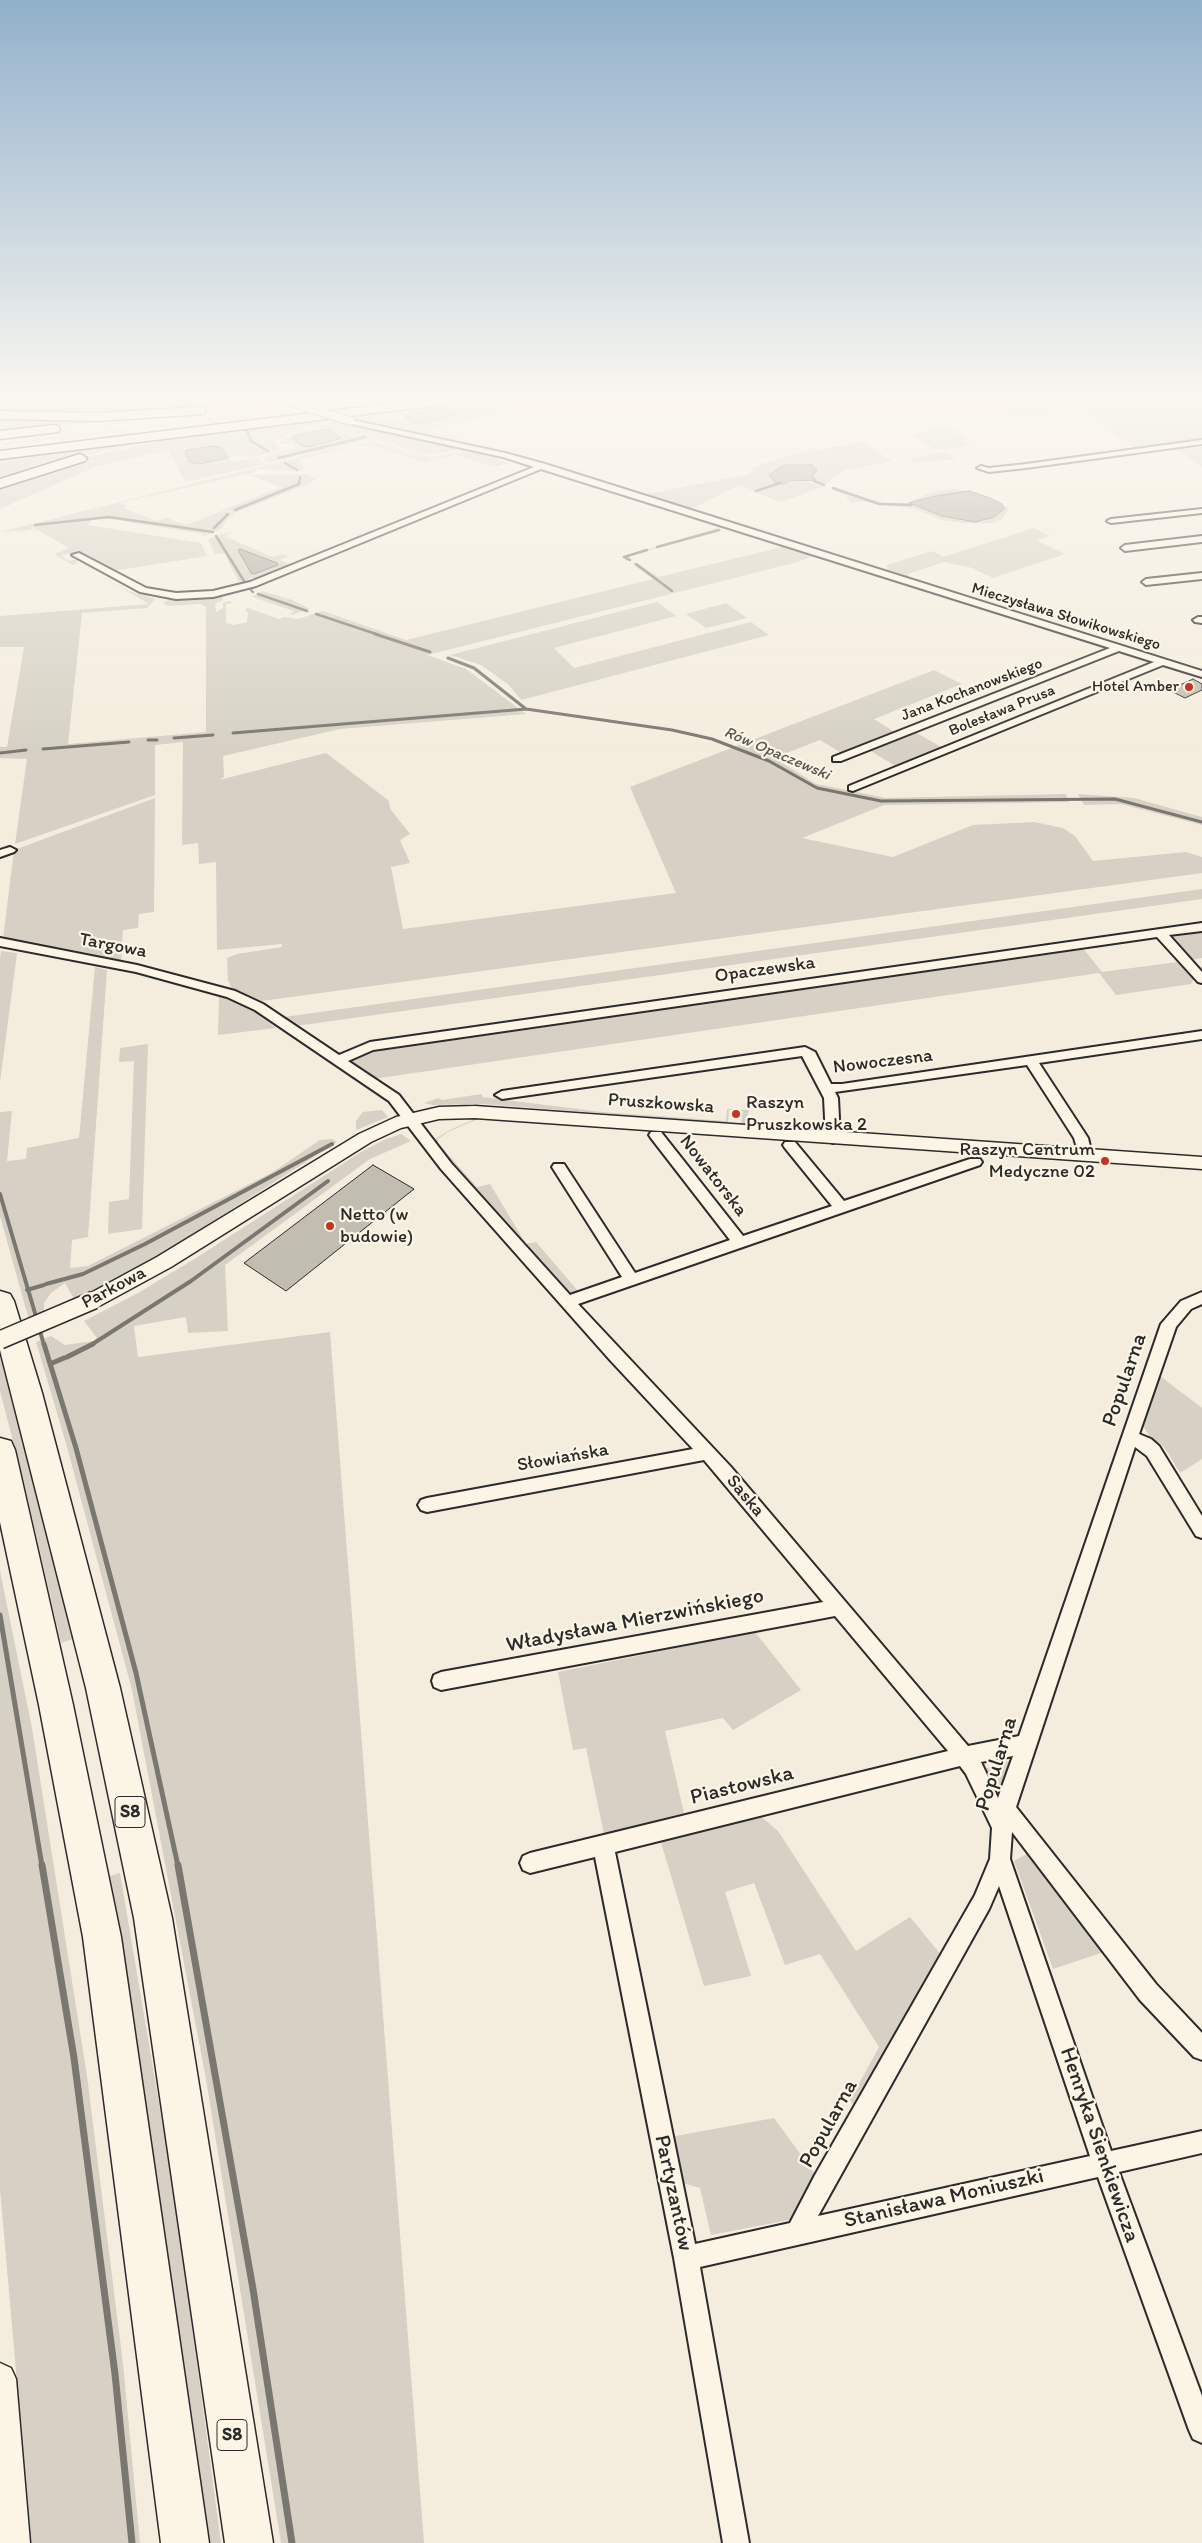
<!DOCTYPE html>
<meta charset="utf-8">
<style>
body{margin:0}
canvas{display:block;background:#f4edde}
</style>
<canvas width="1202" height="2543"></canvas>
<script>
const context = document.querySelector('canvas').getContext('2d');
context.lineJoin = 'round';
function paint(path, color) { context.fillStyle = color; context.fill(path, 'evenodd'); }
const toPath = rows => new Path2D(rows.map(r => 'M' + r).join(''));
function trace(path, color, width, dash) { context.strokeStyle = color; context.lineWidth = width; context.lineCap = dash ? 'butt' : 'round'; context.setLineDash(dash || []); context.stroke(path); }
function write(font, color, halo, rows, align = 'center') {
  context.font = font + ' Itim,sans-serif'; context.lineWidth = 4.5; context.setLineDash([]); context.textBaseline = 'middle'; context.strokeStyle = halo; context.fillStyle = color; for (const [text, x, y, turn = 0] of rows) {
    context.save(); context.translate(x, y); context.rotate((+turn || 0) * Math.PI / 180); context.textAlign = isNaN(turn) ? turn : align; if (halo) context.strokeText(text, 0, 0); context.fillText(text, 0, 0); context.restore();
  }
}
paint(toPath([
 [0,397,265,397,271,399,147,413,0,413],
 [497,397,573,397,426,430,468,442,353,418,381,416,393,421,406,418,413,423,458,414,454,410,405,415,404,417,398,414,381,414,346,416],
 [903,397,973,398,1054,397,1060,401,1089,397,1202,397,1202,441,1137,450,1082,411,1011,419,994,398,954,403],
 [321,399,323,399,0,438,0,437],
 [334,404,337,405,0,445,0,444],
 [0,416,125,418,0,433],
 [329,418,332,419,276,439,274,443,280,450,277,451,253,457,243,455,229,457,232,462,257,458,264,464,185,482,169,450,95,467,0,509,0,487,97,455,175,438],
 [336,420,451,445,455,449,442,453,421,454,390,442,368,440,271,462,262,458,296,448,291,444,280,444,283,439],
 [329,429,342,437,339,439,295,435],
 [951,427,971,446,936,450,912,434],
 [159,438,62,461,0,482,0,457],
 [372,442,394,446,403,450,400,452,402,453,431,457,435,460,439,456,474,450,501,457,502,459,496,459,509,463,495,467,455,455,424,463,376,446,358,445,302,459,299,463,306,469,303,471,257,469,255,472,119,503,127,506,123,508,156,521,167,518,186,525,222,511,236,513,226,520,221,529,204,536,201,536,203,534,102,518,91,521,87,525,201,543,207,556,113,571,77,551,61,556,69,561,77,559,77,563,73,565,54,554,69,548,32,527,31,530,0,532,328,450],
 [863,442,892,461,843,471,835,475,825,485,812,477,817,470,815,466,784,465,783,484,806,481,823,487,780,502,757,493,764,486,755,491,739,485,689,510,642,495,750,474,754,467,793,454],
 [1182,447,1187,449,1202,447,1202,467,1174,448],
 [947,452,956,459,916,463,912,462,910,458],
 [306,474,316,479,311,483,238,512,223,510,281,487,249,475],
 [833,487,862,498,888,503,907,503,933,492,954,489,973,491,936,496,910,504,942,516,975,522,994,517,1003,506,1002,504,1009,509,1001,520,993,523,962,523,942,520,914,509,861,501,851,503,845,495,830,489],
 [718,528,723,530,628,556,633,560,627,561,621,557],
 [1034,528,1050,536,1036,540,1065,554,993,578,972,568,944,562,908,574,909,579,888,570,887,565,932,551,943,557],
 [230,532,231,533,224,536,272,557,283,554,289,556,280,560,289,564,256,578,250,578,252,579,239,582,224,553,215,554,208,539],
 [786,546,811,555,809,558,794,563,427,655,466,669,526,714,340,729,223,756,224,777,219,780,326,753,388,800,391,810,410,834,400,840,410,863,391,867,403,929,676,893,630,787,934,670,962,684,874,719,896,733,843,754,820,740,774,758,816,784,886,798,1066,794,1069,802,884,805,802,838,893,857,973,825,1034,822,1063,828,1075,836,1093,861,1186,852,1202,857,1202,873,262,1001,232,989,228,980,227,958,237,954,282,947,282,944,217,950,216,862,199,864,198,843,182,845,183,742,155,745,155,795,15,844,27,759,0,758,0,747,7,747,24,647,0,647,0,616,149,604,90,570,81,570,90,570,126,590,155,599,147,608,82,613,68,744,206,732,206,607,200,604,168,606,163,603,170,599,222,597,223,600,215,604,216,612,223,608,223,603,229,601,234,603,226,604,226,623,233,625,247,622,248,613,245,610,248,608,279,619,284,617,298,619,323,611,406,640,653,579,632,564,637,563,659,577],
 [262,591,292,600,310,609,292,615,290,614,294,611,252,597],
 [657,602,676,616,554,648,574,668,751,622,769,635,521,700,509,685,481,665,450,655],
 [726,603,747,618,706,628,686,614],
 [915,732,943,748,897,767,869,750],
 [1078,794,1134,798,1202,817,1202,825,1121,804,1084,805],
 [155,798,154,912,139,914,138,928,123,930,121,963,3,939,14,850],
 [1202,889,1202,899,296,1026,284,1017],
 [1202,930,1202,958,1192,960,1178,945,1174,937,1181,933],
 [1082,947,1102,972,1177,962,1194,979,1191,984,1116,995,1099,973,373,1079,350,1061,359,1054,1079,950],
 [1,951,17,953,0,1082,0,959],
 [95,967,107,970,88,1237,72,1240,70,1268,88,1266,273,1172,320,1140,332,1139,337,1142,160,1255,100,1287,74,1299,65,1283,51,1293,44,1303,44,1314,29,1320,0,1216,0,1112,12,1111,7,1161,26,1159,27,1148,79,1138],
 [219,997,245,1005,276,1028,218,1035],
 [148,1044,142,1229,108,1234,109,1202,129,1199,134,1061,119,1062,120,1048],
 [482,1094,482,1097,602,1112,726,1121,727,1109,749,1110,745,1122,827,1128,826,1130,741,1124,743,1111,729,1110,728,1123,483,1104,433,1105,424,1103,438,1098,442,1100],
 [382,1110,388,1117,356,1130,356,1121,363,1112],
 [475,1119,478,1119,448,1132,438,1139,438,1143,477,1187,490,1184,526,1244,536,1242,578,1291,568,1294,432,1141,450,1130],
 [401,1134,411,1141,370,1159,225,1265,228,1331,188,1333,186,1317,134,1326,138,1357,330,1332,424,2543,281,2543,206,2079,132,1690,67,1447,36,1342,51,1336,65,1345,94,1341,97,1338,84,1321,138,1293,196,1258,361,1152,386,1139],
 [0,1356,23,1437,73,1639,61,1643,25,1487,0,1391],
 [1160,1376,1202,1408,1202,1459,1180,1473,1168,1453,1161,1444,1150,1437,1143,1426],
 [0,1571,32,1728,87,2076,123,2364,140,2543,31,2543,0,2189],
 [755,1632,801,1690,733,1730,723,1718,665,1731,684,1813,604,1834,586,1748,573,1750,558,1672],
 [1015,1759,1001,1791,996,1791,991,1787,984,1769],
 [759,1815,778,1831,856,1951,910,1917,942,1956,853,2105,850,2100,879,2047,820,1954,785,1965,754,1883,725,1892,751,1976,704,1986,660,1839],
 [1030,1852,1107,1951,1053,1969,1014,1861],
 [120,1873,175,2198,221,2543,204,2543,107,1877],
 [774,2118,815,2174,789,2220,711,2235,700,2188,679,2182,670,2137]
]), '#d6d1c4');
const water = toPath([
 [444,408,454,410,458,414,421,424,413,423,404,417,407,414,444,408],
 [329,429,342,438,309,447,302,446,292,438,295,435,329,429],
 [213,446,222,448,228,458,199,464,189,462,185,452,187,450,213,446],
 [784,465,812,465,817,470,812,477,817,480,791,481,783,484,775,482,769,475,784,465],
 [969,491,990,498,1002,504,1004,509,994,517,975,522,942,516,909,503,936,496,969,491],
 [240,549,277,563,278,565,254,574,251,573,238,550,240,549]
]);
paint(water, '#afaaa0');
trace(water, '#7a7771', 1);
trace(toPath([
 [226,397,229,402],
 [46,400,59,403,160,397],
 [247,431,251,441,268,451],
 [278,458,365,437],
 [285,463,297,470],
 [814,481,824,485],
 [833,488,879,504,911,505],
 [756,491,780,483],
 [235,510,299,484,300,477],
 [35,525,109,517,213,532],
 [214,528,228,514],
 [216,536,244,581],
 [657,547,719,530],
 [630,560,624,557,647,550],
 [636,564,672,591],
 [251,590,253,592],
 [258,594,307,611],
 [316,614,379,635]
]), '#7a7771', 2.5);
trace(toPath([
 [375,634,430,652],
 [448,658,474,668,526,709,672,730,712,739,769,761,817,788,881,801,1115,799,1202,822],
 [233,733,526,709],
 [174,738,213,735],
 [148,740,157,740],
 [43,749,129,742],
 [0,753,26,750]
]), '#7a7771', 3);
trace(toPath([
 [0,1194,37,1320],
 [46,1284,83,1274,145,1244,332,1144],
 [27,1290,44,1285],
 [39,1328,44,1345],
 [91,1345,191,1281,328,1181]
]), '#7a7771', 4);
trace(toPath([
 [44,1344,76,1448,136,1673,178,1866],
 [67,1357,93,1344],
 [50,1364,64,1358],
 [0,1615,42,1866]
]), '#7a7771', 5);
trace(toPath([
 [42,1865,74,2058,115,2374,132,2543],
 [178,1865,253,2289,292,2543]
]), '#7a7771', 7);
const building = toPath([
 [1193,679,1202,684,1202,690,1185,698,1169,690,1193,679],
 [373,1165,414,1189,286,1291,244,1263,373,1165]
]);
paint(building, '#c2bdb1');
trace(building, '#2b2b2b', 1);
const minor = toPath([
 [347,419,505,453,545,464,1202,671,1202,677,1163,665,853,791,849,790,849,786,1154,662,1119,651,841,761,833,761,833,757,1110,648,541,469,256,586,213,597,176,599,140,592,72,555,79,553,146,588,176,593,213,591,250,582,534,467,503,457,347,423,347,419],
 [1202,440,1202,444,1026,468,989,472,977,468,981,466,989,468,1026,464,1202,440],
 [1202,509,1202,513,1111,523,1107,521,1111,519,1202,509],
 [1202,536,1202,542,1125,551,1121,548,1125,545,1202,536],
 [1202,573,1202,579,1146,585,1142,582,1146,579,1202,573],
 [1198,617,1202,617,1202,623,1195,622,1193,620,1198,617],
 [10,847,16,850,14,852,0,857,0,850,10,847],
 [1202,923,1202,931,1169,935,1202,972,1202,983,1198,982,1157,937,373,1050,348,1061,399,1095,451,1163,570,1295,622,1277,552,1167,554,1164,564,1164,635,1273,730,1240,651,1138,649,1135,651,1132,661,1132,743,1236,832,1206,785,1148,783,1145,785,1142,795,1142,844,1201,970,1159,980,1159,982,1162,980,1165,578,1304,731,1467,968,1746,1019,1736,1161,1324,1181,1301,1202,1292,1202,1304,1191,1309,1176,1327,1139,1434,1151,1439,1159,1446,1202,1516,1202,1538,1196,1536,1147,1456,1135,1447,1016,1807,1156,1984,1202,2033,1202,2060,1194,2057,1140,2000,1012,1832,1010,1859,1111,2151,1202,2131,1202,2153,1119,2172,1202,2396,1202,2443,1193,2439,1189,2430,1098,2177,700,2267,749,2543,723,2543,674,2258,595,1857,530,1873,523,1870,520,1863,523,1856,530,1853,948,1751,835,1616,441,1690,434,1687,432,1681,434,1675,441,1672,823,1602,704,1460,427,1512,421,1510,418,1505,421,1500,427,1498,693,1449,610,1360,441,1169,389,1101,255,1010,227,997,136,972,0,946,0,938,137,965,235,991,263,1004,339,1055,370,1042,1202,923],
 [1013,1756,999,1795,998,1798,981,1762,1013,1756],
 [960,1766,966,1774,992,1828,990,1859,975,1895,815,2175,790,2223,695,2244,615,1852,960,1766],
 [999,1886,1090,2156,818,2216,989,1909,999,1886],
 [1202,1031,1202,1039,1039,1063,1088,1138,1092,1155,1085,1160,1080,1158,1074,1138,1027,1065,835,1092,838,1098,840,1138,833,1143,826,1138,824,1098,802,1056,502,1099,495,1095,502,1091,805,1047,815,1052,831,1084,842,1084,1202,1031]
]);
const tertiary = toPath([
 [475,1106,1202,1157,1202,1169,475,1118,439,1119,401,1128,371,1142,171,1267,101,1305,94,1307,87,1305,84,1300,87,1295,157,1257,359,1134,396,1117,439,1107,475,1106],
 [0,2363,11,2368,16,2379,30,2543,0,2543,0,2363]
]);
const motorway = toPath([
 [444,397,481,397,474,401,0,459,0,451,444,397],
 [199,407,204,408,206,411,204,414,99,421,0,419,0,411,99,413,199,407],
 [53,425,58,426,60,429,58,432,0,439,0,431,53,425],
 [80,454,87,458,85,461,0,488,0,479,80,454],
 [0,1291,10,1294,14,1301,42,1393,120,1688,172,1918,273,2543,225,2543,134,1918,86,1688,0,1350,0,1291],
 [0,1438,11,1441,15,1450,73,1705,121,1937,209,2543,161,2543,83,1937,39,1705,0,1522,0,1438]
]);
trace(minor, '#2b2b2b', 4);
trace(tertiary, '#2b2b2b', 3);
trace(motorway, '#2b2b2b', 3);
paint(minor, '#fcf5e5');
paint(tertiary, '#fcf5e5');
paint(motorway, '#fcf5e5');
const minorBridge = toPath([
 [274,397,350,421]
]);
const tertiaryBridge = toPath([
 [0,1340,94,1300]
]);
trace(minorBridge, '#2b2b2b', 10, []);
trace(tertiaryBridge, '#2b2b2b', 20, []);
trace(minorBridge, '#fcf5e5', 8);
trace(tertiaryBridge, '#fcf5e5', 17);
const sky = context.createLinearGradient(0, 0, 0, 753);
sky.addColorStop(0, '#91b0cb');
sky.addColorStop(0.53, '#faf7f0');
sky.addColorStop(1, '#faf7f000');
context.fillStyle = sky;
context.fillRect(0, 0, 1202, 753);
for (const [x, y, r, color] of [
 [1189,687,5,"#c8321e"],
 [736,1114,5,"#c8321e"],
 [1105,1161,5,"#c8321e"],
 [330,1226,5,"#c8321e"]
]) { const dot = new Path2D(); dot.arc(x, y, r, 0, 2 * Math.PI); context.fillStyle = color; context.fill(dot); trace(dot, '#fcf5e5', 2); }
write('16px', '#2b2b2b', '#fcf5e5', [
 ["Mieczysława Słowikowskiego",1066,617,17],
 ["Jana Kochanowskiego",972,690,-21],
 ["Bolesława Prusa",1002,711,-22]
]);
write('16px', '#2b2b2b', '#fcf5e5', [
 ["Hotel Amber",1179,687]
], 'right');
write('italic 16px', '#595754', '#fcf5e5', [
 ["Rów Opaczewski",777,754,23]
]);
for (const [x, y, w] of [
 [130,1812,30],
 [232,2435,30]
]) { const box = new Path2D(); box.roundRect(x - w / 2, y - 15.5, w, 31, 4); context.fillStyle = '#fcf5e5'; context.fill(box); trace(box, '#2b2b2b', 1); }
write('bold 18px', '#2b2b2b', null, [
 ["S8",130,1812],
 ["S8",232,2435]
]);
write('19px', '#2b2b2b', '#fcf5e5', [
 ["Targowa",113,946,11],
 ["Opaczewska",765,970,-8],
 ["Nowoczesna",883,1062,-7],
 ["Pruszkowska",661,1104,4],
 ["Nowatorska",713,1176,52],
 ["Parkowa",114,1288,-28],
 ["Słowiańska",563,1458,-10],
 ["Saska",745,1496,50]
]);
write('19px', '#2b2b2b', '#fcf5e5', [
 ["Raszyn",746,1103],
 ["Pruszkowska 2",746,1125],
 ["Raszyn Centrum",1095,1150,"right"],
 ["Medyczne 02",1095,1172,"right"],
 ["Netto (w",340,1215],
 ["budowie)",340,1237]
], 'left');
write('22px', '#2b2b2b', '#fcf5e5', [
 ["Popularna",1125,1380,-71],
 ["Władysława Mierzwińskiego",635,1621,-11],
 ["Popularna",997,1764,-73],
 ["Piastowska",742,1786,-14],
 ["Popularna",829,2124,-61],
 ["Henryka Sienkiewicza",1099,2145,71],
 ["Partyzantów",673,2193,78],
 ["Stanisława Moniuszki",944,2199,-13]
]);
</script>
